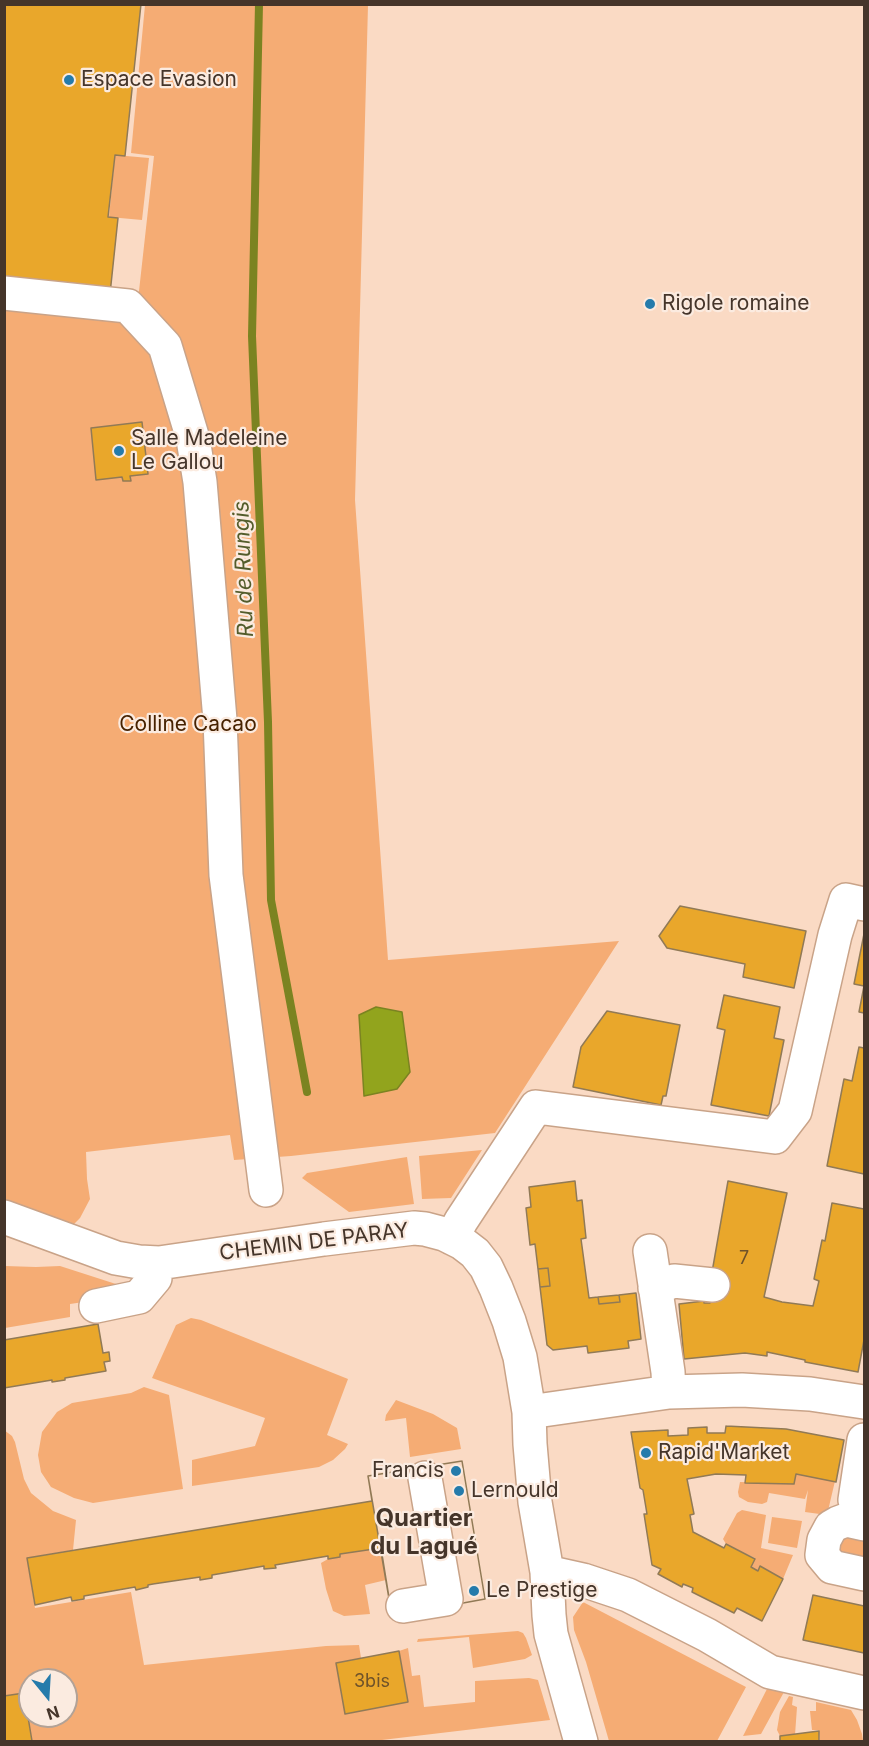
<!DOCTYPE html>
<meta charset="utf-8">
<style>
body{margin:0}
#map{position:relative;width:869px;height:1746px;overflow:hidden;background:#fadac4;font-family:Inter,sans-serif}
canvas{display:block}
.frame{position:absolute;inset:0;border:6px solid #45352a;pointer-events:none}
.north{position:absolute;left:18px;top:1668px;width:60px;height:60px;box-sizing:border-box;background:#fbebe0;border:2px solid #b2a297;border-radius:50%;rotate:162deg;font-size:16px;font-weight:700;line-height:24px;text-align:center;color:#45352a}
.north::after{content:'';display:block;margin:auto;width:21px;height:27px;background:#257bab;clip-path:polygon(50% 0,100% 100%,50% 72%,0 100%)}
</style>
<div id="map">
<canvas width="869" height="1746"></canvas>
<div class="frame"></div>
<div class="north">N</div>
</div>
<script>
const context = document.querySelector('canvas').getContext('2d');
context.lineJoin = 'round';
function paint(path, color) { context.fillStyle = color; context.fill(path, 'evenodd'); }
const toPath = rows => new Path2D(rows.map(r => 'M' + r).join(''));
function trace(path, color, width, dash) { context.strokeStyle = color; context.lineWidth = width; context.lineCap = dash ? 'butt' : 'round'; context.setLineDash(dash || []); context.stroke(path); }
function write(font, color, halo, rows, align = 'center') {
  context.font = font + ' Inter,sans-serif'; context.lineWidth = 4.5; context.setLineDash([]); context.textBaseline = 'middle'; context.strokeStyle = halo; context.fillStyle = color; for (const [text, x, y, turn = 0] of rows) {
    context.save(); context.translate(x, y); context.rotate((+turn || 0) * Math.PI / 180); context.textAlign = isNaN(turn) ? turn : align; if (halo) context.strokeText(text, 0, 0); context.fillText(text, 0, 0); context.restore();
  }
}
paint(toPath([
 [145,5,368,5,355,500,388,960,619,941,495,1133,291,1156,234,1160,230,1135,86,1152,87,1179,90,1199,80,1218,70,1228,5,1202,4,304,136,318,154,156,131,153],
 [115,155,149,158,142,220,109,217],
 [482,1150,451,1198,422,1199,419,1156],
 [407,1157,414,1204,349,1212,302,1178,307,1173],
 [5,1266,36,1267,60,1266,119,1285,104,1299,70,1304,70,1317,5,1328],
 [191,1318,201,1320,348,1379,327,1435,348,1444,345,1449,333,1460,319,1467,192,1486,192,1460,255,1446,265,1418,152,1378,176,1325],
 [144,1387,169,1395,183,1489,93,1503,74,1498,51,1487,41,1472,38,1455,42,1432,57,1412,72,1403,131,1393],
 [396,1400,433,1414,457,1428,461,1449,410,1457,406,1418,385,1421,386,1415],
 [4,1430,12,1436,15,1442,24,1479,31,1493,53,1511,76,1520,73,1550,27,1558,35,1608,131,1592,144,1665,326,1646,359,1645,361,1658,336,1663,346,1714,408,1702,399,1651,408,1648,412,1676,420,1675,424,1707,475,1702,475,1681,529,1678,538,1680,550,1720,365,1742,32,1741,24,1694,5,1696],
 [30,1680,66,1680,66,1716,30,1716],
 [796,1474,835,1481,827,1515,805,1512,808,1490,805,1499,769,1493,767,1502,762,1504,748,1502,739,1497,738,1492,740,1482,794,1484],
 [742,1510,766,1515,761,1548,793,1555,783,1579,761,1567,758,1571,751,1567,755,1558,726,1544,723,1539,737,1513],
 [772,1517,802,1521,797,1548,768,1543],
 [864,1531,864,1568,844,1564,831,1541],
 [381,1548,386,1580,365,1585,370,1614,344,1616,333,1611,326,1589,321,1563,328,1559,340,1557,340,1554],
 [583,1602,746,1687,717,1741,609,1741,586,1662,574,1630,573,1617],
 [518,1631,523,1633,526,1638,532,1655,525,1659,473,1668,469,1637,417,1642,418,1639],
 [767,1689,784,1692,761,1734,743,1736],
 [789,1696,793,1697,792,1705,797,1707,795,1735,780,1736,777,1730,780,1712],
 [816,1702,851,1710,857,1720,862,1734,863,1741,820,1741,819,1730,812,1730,810,1711,816,1711]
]), '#f5ac74');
const water = toPath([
 [376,1007,402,1012,410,1072,397,1089,364,1096,359,1015,376,1007]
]);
paint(water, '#92a41d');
trace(water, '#7b8321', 1.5);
trace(toPath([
 [259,4,252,336,268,722,271,900,307,1092]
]), '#7b8321', 8);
const building = toPath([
 [4,4,141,4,125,156,115,155,108,217,118,218,110,294,4,283,4,4],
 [142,422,148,474,130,476,131,481,123,481,122,477,96,480,91,428,142,422],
 [680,906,806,931,794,988,743,977,745,964,667,948,659,936,680,906],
 [864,934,864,1013,859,1012,864,986,854,984,864,934],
 [724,995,780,1007,774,1038,784,1040,769,1116,711,1105,725,1030,717,1028,724,995],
 [607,1011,680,1025,666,1096,663,1096,661,1105,573,1087,581,1047,607,1011],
 [859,1047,864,1048,864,1174,827,1166,844,1079,852,1081,859,1047],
 [575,1181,577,1201,582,1200,586,1238,581,1239,589,1298,598,1297,599,1304,620,1302,619,1295,636,1293,641,1339,628,1341,629,1348,588,1353,587,1346,553,1350,547,1345,540,1287,550,1286,548,1268,538,1269,535,1244,530,1245,526,1208,531,1207,529,1187,575,1181],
 [728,1181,787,1193,764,1297,782,1302,813,1306,819,1281,814,1279,822,1240,825,1241,832,1203,864,1209,864,1340,858,1372,805,1362,805,1360,767,1352,767,1356,745,1353,684,1359,679,1304,704,1301,704,1303,710,1303,714,1279,711,1278,728,1181],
 [548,1268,550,1286,540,1287,538,1269,548,1268],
 [619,1295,620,1302,599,1304,598,1297,619,1295],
 [98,1324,103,1353,109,1352,110,1361,104,1362,106,1371,65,1378,65,1380,52,1382,52,1380,4,1388,4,1340,98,1324],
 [726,1426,786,1429,844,1440,836,1482,796,1474,794,1484,745,1483,746,1475,716,1474,687,1479,694,1514,690,1515,693,1532,724,1548,726,1544,755,1559,751,1567,758,1571,760,1566,783,1579,762,1621,737,1608,734,1613,692,1592,693,1588,683,1584,682,1587,658,1574,661,1569,652,1565,644,1514,647,1514,643,1490,640,1488,631,1432,668,1430,668,1436,688,1435,688,1428,707,1427,707,1433,725,1433,726,1426],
 [462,1461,485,1599,392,1616,381,1548,340,1554,340,1557,328,1559,328,1556,275,1565,276,1568,264,1569,264,1566,212,1575,212,1578,200,1580,200,1577,153,1584,148,1585,148,1587,136,1590,135,1587,84,1596,84,1599,72,1601,71,1597,35,1605,27,1558,372,1501,368,1476,462,1461],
 [462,1461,485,1599,392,1616,368,1476,462,1461],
 [813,1595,864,1606,864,1653,803,1640,813,1595],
 [399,1651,408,1702,345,1714,336,1663,399,1651],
 [24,1693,32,1741,4,1742,4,1696,24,1693],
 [819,1731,819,1742,780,1742,780,1736,819,1731]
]);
paint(building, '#e9a72b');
trace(building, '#917a56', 1.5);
const minor = toPath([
 [4,293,128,306,165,346,193,439,200,482,220,720,226,875,266,1190],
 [4,1217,116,1258,139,1262,159,1263,324,1239,414,1228,425,1229,444,1234,462,1243,475,1253,486,1267,496,1288,509,1321,520,1357,529,1412,530,1444,535,1502,547,1572,549,1615,551,1634,581,1742],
 [452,1238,461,1221,536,1107,775,1137,795,1111,835,935,846,900,864,904],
 [650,1251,668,1372,669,1392],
 [655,1288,674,1281,713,1285],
 [96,1306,139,1297,155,1278],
 [529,1412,669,1392,742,1390,810,1394,864,1402],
 [855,1500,864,1440],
 [864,1524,846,1520,838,1523,831,1527,824,1540,822,1555,832,1567,864,1574],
 [547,1572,583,1580,628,1595,707,1635,770,1672,864,1693],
 [403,1606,446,1599,425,1478]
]);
trace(minor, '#c9a388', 36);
trace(minor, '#fff', 33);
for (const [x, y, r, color] of [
 [69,80,6,"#257bab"],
 [650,304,6,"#257bab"],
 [119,451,6,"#257bab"],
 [646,1453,6,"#257bab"],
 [456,1471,6,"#257bab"],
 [459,1491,6,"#257bab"],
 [474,1591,6,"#257bab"]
]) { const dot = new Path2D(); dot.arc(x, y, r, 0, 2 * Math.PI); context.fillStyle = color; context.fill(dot); trace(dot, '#fbebe0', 2); }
write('18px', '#6e522a', null, [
 ["7",744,1259],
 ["3bis",372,1682]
]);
write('21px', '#45352a', '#fbebe0', [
 ["Espace Evasion",81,80],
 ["Rigole romaine",662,304],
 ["Salle Madeleine",131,439],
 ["Le Gallou",131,463],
 ["Rapid'Market",658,1453],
 ["Francis",444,1471,"right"],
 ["Lernould",471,1491],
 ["Le Prestige",486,1591]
], 'left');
write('21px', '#472200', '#fbebe0', [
 ["Colline Cacao",188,725]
]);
write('21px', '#45352a', '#fbebe0', [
 ["CHEMIN DE PARAY",314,1242,-7]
]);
write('italic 22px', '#535c2b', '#fbebe0', [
 ["Ru de Rungis",244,569,-92]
]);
write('bold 24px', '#45352a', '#fbebe0', [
 ["Quartier",424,1519],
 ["du Lagué",424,1547]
]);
</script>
